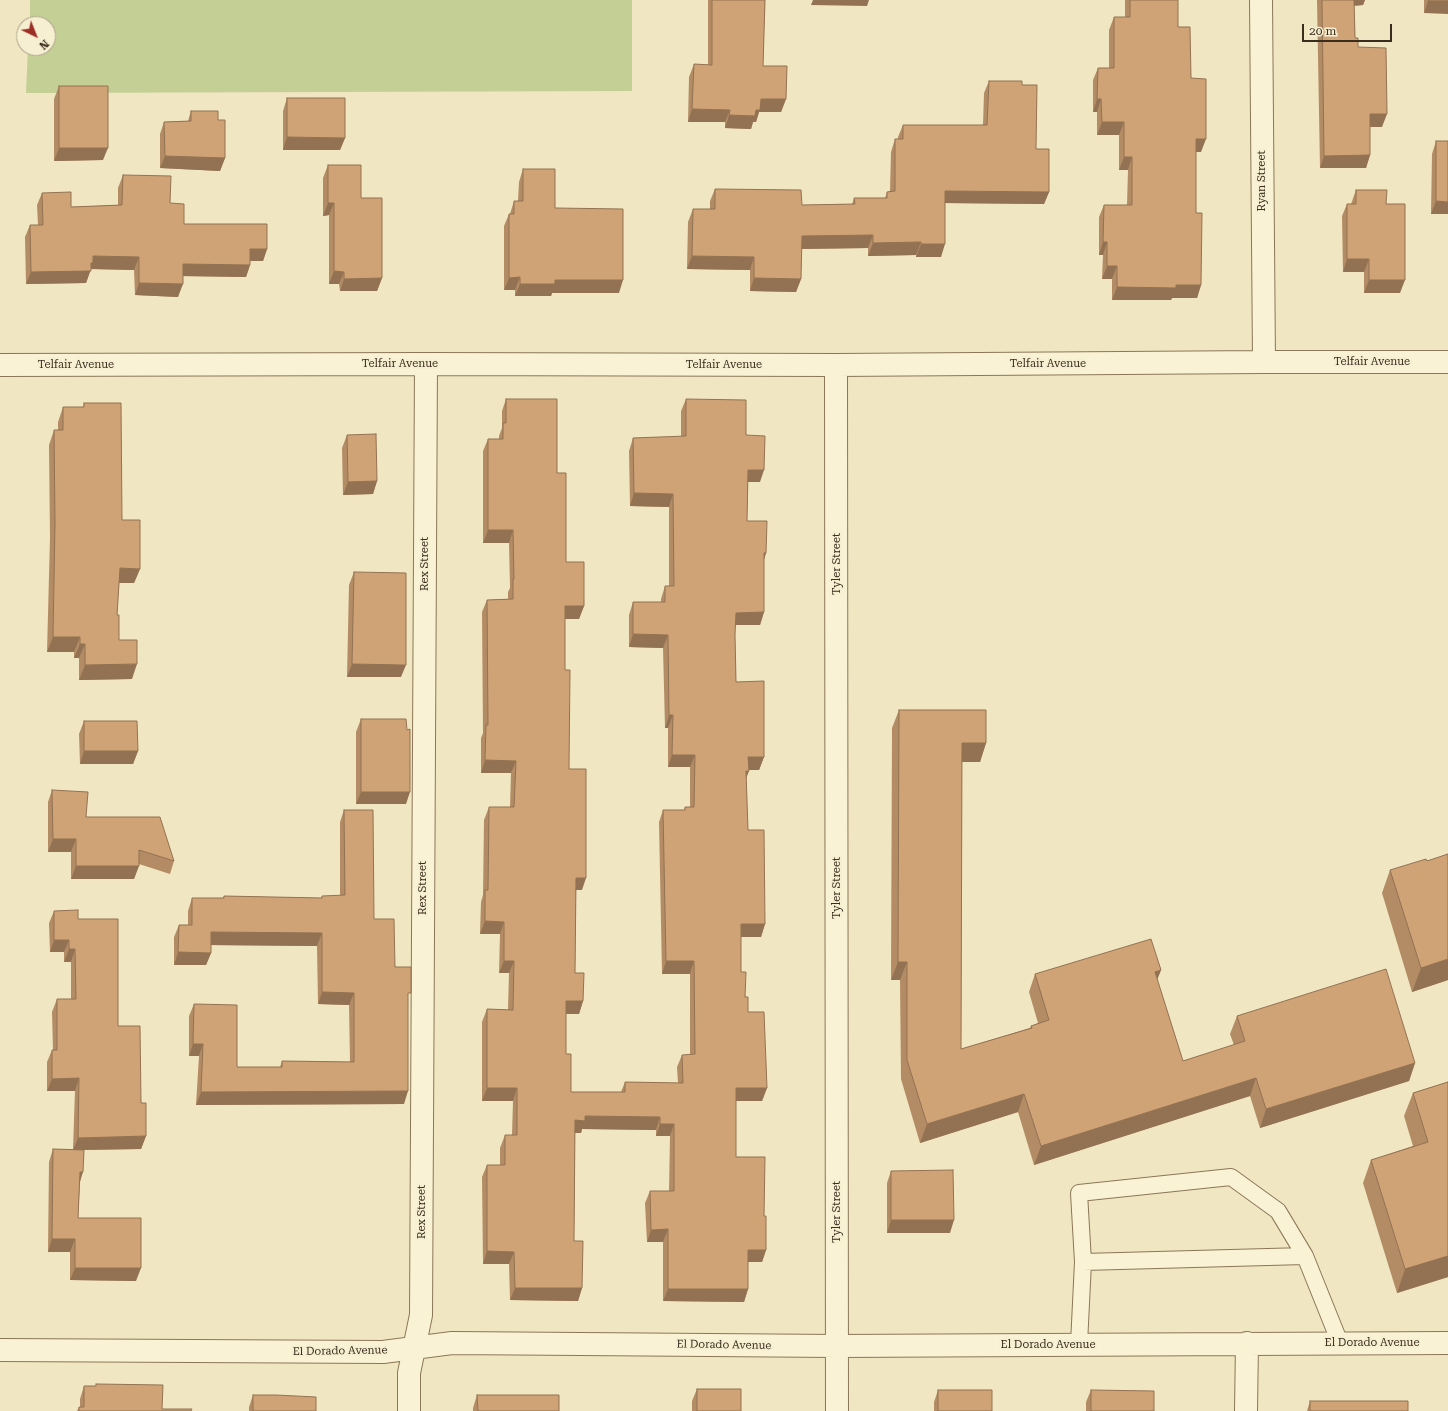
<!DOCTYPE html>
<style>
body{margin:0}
#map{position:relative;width:1448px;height:1411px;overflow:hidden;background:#f0e6c2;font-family:"Roboto Serif",serif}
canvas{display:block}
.north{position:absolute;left:16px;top:16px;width:40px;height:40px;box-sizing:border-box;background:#f7efd2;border:1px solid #aba18a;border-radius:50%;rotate:137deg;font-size:11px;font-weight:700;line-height:16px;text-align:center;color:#3a2d1d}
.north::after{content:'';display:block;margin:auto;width:14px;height:18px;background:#9d2e25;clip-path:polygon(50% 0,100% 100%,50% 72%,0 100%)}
.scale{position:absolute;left:1302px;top:24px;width:90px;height:18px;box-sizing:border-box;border:2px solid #3a2d1d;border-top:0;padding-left:5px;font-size:12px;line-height:14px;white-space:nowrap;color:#3a2d1d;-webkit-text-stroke:3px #f7efd2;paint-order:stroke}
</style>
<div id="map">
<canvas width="1448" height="1411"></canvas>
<div class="north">N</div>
<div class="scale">20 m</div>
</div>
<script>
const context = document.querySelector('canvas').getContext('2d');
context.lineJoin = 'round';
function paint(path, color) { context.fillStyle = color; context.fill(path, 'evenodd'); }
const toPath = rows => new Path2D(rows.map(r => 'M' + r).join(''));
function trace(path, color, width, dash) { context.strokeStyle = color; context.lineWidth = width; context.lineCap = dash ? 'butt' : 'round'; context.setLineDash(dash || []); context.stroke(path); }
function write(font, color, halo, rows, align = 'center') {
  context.font = font + ' "Roboto Serif",serif'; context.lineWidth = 4; context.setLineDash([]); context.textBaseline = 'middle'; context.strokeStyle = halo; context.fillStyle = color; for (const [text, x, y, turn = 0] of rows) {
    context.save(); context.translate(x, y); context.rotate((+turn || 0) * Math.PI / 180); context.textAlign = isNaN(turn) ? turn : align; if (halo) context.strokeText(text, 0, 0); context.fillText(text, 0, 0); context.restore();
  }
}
paint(toPath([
 [30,0,632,0,632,91,26,93,28,48,48,48,48,24,30,24]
]), '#c3cf95');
const service = toPath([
 [1083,1262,1305,1256],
 [1079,1344,1083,1262,1079,1193,1231,1177,1278,1211,1305,1256,1340,1343]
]);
const minor = toPath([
 [1261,0,1264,362],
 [0,365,426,364,836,365,1264,362,1448,362],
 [836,365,837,1411],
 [0,1350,383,1352,452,1343,837,1346,1448,1343],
 [409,1411,409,1373,421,1315,426,364],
 [1246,1411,1247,1343]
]);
trace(service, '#8b7758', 18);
trace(minor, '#8b7758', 24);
trace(service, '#faf2d5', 16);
trace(minor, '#faf2d5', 22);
paint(toPath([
 [708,0,765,0,763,66,786,99,781,112,759,112,756,122,753,122,751,129,725,128,725,122,688,122,689,77,694,64,708,65],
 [1125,0,1178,0,1178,27,1191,78,1201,152,1196,152,1196,213,1201,285,1197,298,1172,298,1171,300,1112,300,1112,279,1102,279,1103,255,1099,255,1099,217,1104,205,1127,205,1128,170,1119,170,1119,135,1097,135,1097,112,1093,112,1093,80,1098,68,1109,68,1109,30,1114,17,1125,17],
 [1317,0,1365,0,1363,5,1354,6,1355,38,1382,127,1370,127,1370,155,1366,168,1320,168],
 [1424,0,1448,0,1424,13],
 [989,81,1022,85,1036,149,1049,192,1044,204,945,203,941,257,916,257,916,255,868,256,868,248,801,249,801,279,796,292,750,291,750,270,687,269,688,222,693,209,710,209,710,201,715,189,802,205,852,204,854,198,885,198,887,192,890,191,891,152,895,139,898,139,898,137,903,125,983,125,984,93],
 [59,86,103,160,54,161,54,99],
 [287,98,345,138,340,150,283,150,283,111],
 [191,111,225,158,220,171,160,168,160,134,164,122,188,121],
 [1436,141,1448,214,1431,214,1432,154],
 [328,165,361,198,382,278,377,291,340,291,339,284,329,284,329,215,323,216,323,178],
 [523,169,555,208,619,293,552,293,551,296,515,296,515,290,504,290,504,226,509,214,510,214,514,201,518,201,519,182],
 [123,175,170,203,184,224,267,249,263,261,250,261,250,265,246,277,183,276,178,297,135,295,134,270,91,269,86,283,26,284,25,237,30,225,38,225,37,205,42,193,71,207,118,205,118,188],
 [1356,190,1386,204,1400,293,1364,293,1364,272,1343,272,1342,216,1347,204,1351,204],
 [506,399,557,473,566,562,584,606,579,619,565,619,565,670,569,769,582,890,576,890,575,973,583,1001,579,1014,566,1014,566,1054,571,1092,621,1092,625,1082,678,1083,677,1067,682,1055,690,1055,690,974,662,974,659,822,663,810,684,810,685,807,690,807,690,767,668,767,668,728,665,728,663,648,629,647,629,615,633,602,661,602,661,599,665,586,669,586,669,507,630,506,629,451,633,438,681,437,681,411,686,399,746,435,760,482,748,482,747,521,766,553,764,560,764,612,760,625,735,625,735,635,736,682,764,757,759,770,749,770,746,779,748,830,765,924,761,937,741,937,741,972,748,1012,767,1088,762,1101,736,1101,736,1157,764,1216,766,1250,762,1262,748,1262,748,1289,744,1302,663,1301,663,1242,647,1242,645,1203,650,1191,669,1191,670,1136,656,1136,656,1130,582,1129,581,1133,575,1133,574,1241,582,1288,578,1301,510,1300,509,1264,483,1264,482,1177,487,1165,500,1165,500,1148,505,1135,512,1135,513,1101,482,1101,482,1022,487,1009,508,1010,509,973,499,973,500,934,480,934,481,902,483,895,484,820,489,807,510,807,511,773,481,773,481,738,483,733,482,612,487,600,508,599,508,592,510,588,509,543,483,543,483,451,488,439,499,439,499,436,502,428,502,411],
 [84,403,122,520,140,569,134,583,119,583,117,615,119,640,132,679,79,680,79,658,74,658,74,652,47,652,50,538,49,445,54,430,58,430,58,422,63,407,83,407],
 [347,435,377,481,373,494,343,495,342,448],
 [354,572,401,677,347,677,349,585],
 [899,710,986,743,980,762,962,762,961,1049,1030,1028,1031,1026,1038,1023,1029,992,1035,974,1161,970,1157,979,1183,1061,1234,1045,1230,1034,1237,1016,1415,1063,1409,1081,1260,1128,1250,1096,1034,1165,1018,1112,920,1143,901,1079,900,980,891,980,892,728],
 [361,719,406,804,356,804,356,732],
 [84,721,138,751,133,764,80,764,79,734],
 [52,790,86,817,174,861,170,874,139,864,134,879,71,879,71,852,48,852,48,802],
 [344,810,374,919,408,998,404,1104,196,1105,199,1056,189,1056,189,1016,194,1004,237,1067,280,1067,282,1061,350,1062,349,1005,318,1004,317,946,211,945,211,953,206,965,174,965,174,937,179,925,188,925,188,911,192,898,223,898,224,896,321,898,322,896,340,896,340,822],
 [1390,870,1448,980,1412,992,1382,893],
 [54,911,78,919,118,1026,141,1103,146,1136,141,1149,84,1150,80,1182,78,1218,136,1281,70,1280,70,1252,48,1252,49,1162,53,1149,73,1149,75,1091,47,1091,47,1062,52,1050,53,1050,52,1012,57,999,71,999,71,962,64,962,64,952,50,952,49,923],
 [1448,1082,1448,1277,1397,1293,1363,1183,1371,1160,1413,1146,1404,1116,1413,1093],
 [891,1171,950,1233,887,1233,887,1183],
 [96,1384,162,1409,191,1411,77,1411,79,1407,80,1407,80,1399,84,1386,96,1386],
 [697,1389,741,1411,692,1411,692,1401],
 [938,1390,992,1411,934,1411,934,1402],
 [1091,1390,1154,1411,1086,1411,1086,1402],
 [253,1395,316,1411,249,1411,249,1407],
 [477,1395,559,1411,473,1411,473,1408],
 [1310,1401,1408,1411,1307,1411]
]), '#b38c65');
paint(toPath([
 [813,0,869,0,867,6,811,5],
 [1352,0,1365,0,1363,5,1349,6],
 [1428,1,1448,1,1448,14,1424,13],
 [761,99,786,99,781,112,759,112,756,122,753,122,751,129,725,128,729,115],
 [1097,99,1101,99,1097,112,1093,112],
 [692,109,730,110,725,122,688,122],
 [1370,114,1387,114,1382,127,1365,127],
 [1102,122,1124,122,1119,135,1097,135],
 [287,137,345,138,340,150,283,150],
 [1196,139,1206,139,1201,152,1192,152],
 [59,148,108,148,103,160,54,161],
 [1370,155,1366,168,1320,168,1324,156],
 [165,156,225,158,220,171,160,168],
 [1124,157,1132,157,1128,170,1119,170],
 [945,191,1049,192,1044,204,940,203],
 [1436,201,1448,202,1448,214,1431,214],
 [328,203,334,203,329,215,323,216],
 [873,235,868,248,797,249,802,236],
 [921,242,916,255,868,256,873,243],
 [1103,242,1107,242,1103,255,1099,255],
 [921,244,945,244,941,257,916,257],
 [250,249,267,249,263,261,246,261],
 [93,256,139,257,134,270,91,269,86,283,26,284,31,272],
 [692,256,754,257,750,270,687,269],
 [1347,259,1369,259,1364,272,1343,272],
 [183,264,250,265,246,277,178,276],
 [1107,266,1117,266,1112,279,1102,279],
 [334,271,344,272,339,284,329,284],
 [520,277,515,290,504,290,509,278],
 [382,278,377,291,340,291,344,279],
 [754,278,801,279,796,292,750,291],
 [555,280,623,280,619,293,552,293,551,296,515,296,520,284],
 [1369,280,1405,280,1400,293,1364,293],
 [139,283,183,284,178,297,135,295],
 [1176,285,1201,285,1197,298,1172,298,1171,300,1112,300,1117,287],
 [748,470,764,470,760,482,743,482],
 [377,481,373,494,343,495,348,482],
 [634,493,673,494,669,507,630,506],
 [488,530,513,530,509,543,483,543],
 [764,553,766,553,762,565],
 [120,568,140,569,134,583,114,583],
 [565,606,584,606,579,619,560,619],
 [764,612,760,625,731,625,736,613],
 [633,634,668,635,663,648,629,647],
 [53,637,80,637,74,652,47,652],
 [80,644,85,644,79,658,74,658],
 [137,664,132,679,79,680,85,665],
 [352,664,406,665,401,677,347,677],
 [669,715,673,715,668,728,665,728],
 [962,743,986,743,980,762,955,762],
 [84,751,138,751,133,764,80,764],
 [672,755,695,755,690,767,668,767],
 [748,757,764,757,759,770,744,770],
 [485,760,516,761,511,773,481,773],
 [746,771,749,771,744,783],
 [361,792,410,792,406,804,356,804],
 [53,839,76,839,71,852,48,852],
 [76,866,139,866,134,879,71,879],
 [576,878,586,878,582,890,571,890],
 [485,921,504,922,500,934,480,934],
 [741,924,765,924,761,937,736,937],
 [211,932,322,933,317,946,206,945],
 [54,940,69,940,64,952,50,952],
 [69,949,75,949,71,962,64,962],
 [178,952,211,953,206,965,174,965],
 [1448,959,1448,980,1412,992,1421,968],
 [504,961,514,961,509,973,499,973],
 [666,961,694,961,690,974,662,974],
 [898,962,907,962,900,980,891,980],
 [1161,970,1154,988,1155,972],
 [322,992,354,993,349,1005,318,1004],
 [566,1001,583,1001,579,1014,561,1014],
 [193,1044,203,1044,199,1056,189,1056],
 [1415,1063,1409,1081,1260,1128,1266,1109],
 [79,1078,75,1091,47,1091,52,1079],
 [1256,1078,1250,1096,1034,1165,1041,1146],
 [487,1088,517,1088,513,1101,482,1101],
 [736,1088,767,1088,762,1101,732,1101],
 [408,1091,404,1104,196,1105,201,1092],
 [1024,1094,1018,1112,920,1143,927,1124],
 [585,1116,660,1117,656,1130,582,1129,581,1133,570,1133,575,1120],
 [660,1124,674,1124,670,1136,656,1136],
 [146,1136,141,1149,73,1150,78,1138],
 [80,1172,83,1172,79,1185],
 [891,1220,954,1220,950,1233,887,1233],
 [668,1229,663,1242,647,1242,651,1230],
 [52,1239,75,1239,70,1252,48,1252],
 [748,1250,766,1250,762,1262,744,1262],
 [487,1251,514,1252,509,1264,483,1264],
 [1448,1256,1448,1277,1397,1293,1405,1269],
 [75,1268,141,1268,136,1281,70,1280],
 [515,1288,582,1288,578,1301,510,1300],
 [668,1289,748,1289,744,1302,663,1301]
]), '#927253');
const building = toPath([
 [712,0,765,0,763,66,787,66,786,99,761,99,760,110,756,110,755,116,729,115,730,110,692,109,694,64,712,65,712,0],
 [1130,0,1178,0,1178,27,1190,27,1191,78,1206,79,1206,139,1196,139,1196,213,1202,213,1201,285,1176,285,1176,288,1117,287,1117,266,1107,266,1107,242,1103,242,1104,205,1132,205,1132,157,1124,157,1124,122,1102,122,1101,99,1097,99,1098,68,1114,68,1114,17,1130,17,1130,0],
 [1322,0,1354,0,1355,38,1358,38,1358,47,1386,48,1387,114,1370,114,1370,155,1324,156,1322,0],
 [1429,0,1448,0,1448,1,1428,1,1429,0],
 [989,81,1022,81,1022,85,1037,85,1036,149,1049,149,1049,192,945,191,945,244,921,244,921,242,873,243,873,235,802,236,801,279,754,278,754,257,692,256,693,209,715,209,715,189,801,190,802,205,855,204,854,198,887,198,887,192,895,191,895,139,903,139,903,125,987,125,989,81],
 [59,86,108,86,108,148,59,148,59,86],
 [287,98,345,98,345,138,287,137,287,98],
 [191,111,218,111,218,120,225,120,225,158,165,156,164,122,191,121,191,111],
 [1436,141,1448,141,1448,202,1436,201,1436,141],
 [328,165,361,165,361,198,382,198,382,278,344,279,344,272,334,271,334,203,328,203,328,165],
 [523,169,555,169,555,208,623,209,623,280,555,280,555,284,520,284,520,277,509,278,509,214,514,214,514,201,523,201,523,169],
 [123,175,171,176,170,203,184,204,184,224,267,224,267,249,250,249,250,265,183,264,183,284,139,283,139,257,93,256,93,263,91,263,91,271,31,272,30,225,43,225,42,193,71,192,71,207,122,205,123,175],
 [1356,190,1387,190,1386,204,1405,204,1405,280,1369,280,1369,259,1347,259,1347,204,1356,204,1356,190],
 [506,399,557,399,557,473,566,473,566,562,584,562,584,606,565,606,565,670,570,670,569,769,586,769,586,878,576,878,575,973,584,973,583,1001,566,1001,566,1054,571,1054,571,1092,625,1092,625,1082,683,1083,682,1055,695,1054,694,961,666,961,663,810,685,810,685,807,694,807,695,755,672,755,673,715,669,715,668,635,633,634,633,602,665,602,665,586,674,586,673,494,634,493,633,438,686,436,686,399,746,400,746,435,765,436,764,470,748,470,747,521,767,521,766,553,764,553,764,612,736,613,735,635,736,682,764,681,764,757,748,757,749,771,746,771,748,830,764,830,765,924,741,924,741,972,746,972,745,997,748,997,748,1012,764,1012,767,1088,736,1088,736,1157,765,1157,764,1216,766,1216,766,1250,748,1250,748,1289,668,1289,668,1229,651,1230,650,1191,674,1191,674,1124,660,1124,660,1117,585,1116,585,1121,575,1120,574,1241,583,1241,582,1288,515,1288,514,1252,487,1251,487,1165,505,1165,505,1135,517,1135,517,1088,487,1088,487,1009,513,1010,514,961,504,961,504,922,485,921,485,890,488,890,489,807,514,807,516,761,485,760,486,725,488,725,487,600,513,599,513,579,514,579,513,530,488,530,488,439,503,439,503,423,506,423,506,399],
 [84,403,121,403,122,520,140,520,140,569,120,568,117,615,119,615,119,640,137,640,137,664,85,665,85,644,80,644,80,637,53,637,55,523,54,430,63,430,63,407,84,407,84,403],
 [376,434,377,481,348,482,347,435,376,434],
 [354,572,406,573,406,665,352,664,354,572],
 [899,710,986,710,986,743,962,743,961,1049,1032,1028,1031,1026,1049,1020,1035,974,1151,939,1161,970,1155,972,1183,1061,1245,1041,1237,1016,1386,969,1415,1063,1266,1109,1256,1078,1041,1146,1024,1094,927,1124,907,1060,907,962,898,962,899,710],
 [361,719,406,719,407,730,410,729,410,792,361,792,361,719],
 [84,721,137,721,138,751,84,751,84,721],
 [52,790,88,792,86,817,160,817,174,861,139,850,139,866,76,866,76,839,53,839,52,790],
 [344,810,373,810,374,919,394,919,395,967,411,967,411,993,408,993,408,1091,201,1092,203,1044,193,1044,194,1004,237,1005,237,1067,282,1067,282,1061,354,1062,354,993,322,992,322,933,211,932,211,953,178,952,179,925,192,925,192,898,224,898,224,896,322,898,322,896,345,895,344,810],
 [1448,854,1448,959,1421,968,1390,870,1426,859,1427,861,1448,854],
 [78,910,78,919,118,919,118,1026,140,1026,141,1103,146,1103,146,1136,78,1138,79,1078,52,1079,52,1050,57,1050,57,999,76,999,75,949,69,949,69,940,54,940,54,911,78,910],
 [1448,1082,1448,1256,1405,1269,1371,1160,1428,1142,1413,1093,1448,1082],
 [53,1149,84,1150,83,1172,80,1172,78,1218,141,1218,141,1268,75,1268,75,1239,52,1239,53,1149],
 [953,1170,954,1220,891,1220,891,1171,953,1170],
 [96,1384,163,1385,162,1409,192,1409,191,1411,79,1411,79,1407,84,1407,84,1386,96,1386,96,1384],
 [697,1389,741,1389,741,1411,697,1411,697,1389],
 [938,1390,992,1390,992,1411,938,1411,938,1390],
 [1091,1390,1154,1391,1154,1411,1091,1411,1091,1390],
 [253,1395,276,1395,316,1397,316,1411,253,1411,253,1395],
 [477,1395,559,1395,559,1411,478,1411,477,1395],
 [1310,1401,1408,1401,1408,1411,1310,1411,1310,1401]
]);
paint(building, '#d0a376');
trace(building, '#927253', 1);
write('11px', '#3a2d1d', '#f7efd2', [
 ["Ryan Street",1262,181,-90],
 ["Telfair Avenue",1372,362],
 ["Telfair Avenue",400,364],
 ["Telfair Avenue",1048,364],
 ["Telfair Avenue",76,365],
 ["Telfair Avenue",724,365],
 ["Rex Street",425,564,-90],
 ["Tyler Street",837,564,-90],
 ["Rex Street",423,888,-90],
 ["Tyler Street",837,888,-90],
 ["Rex Street",422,1212,-90],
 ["Tyler Street",837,1212,-90],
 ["El Dorado Avenue",1372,1343],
 ["El Dorado Avenue",724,1345,1],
 ["El Dorado Avenue",1048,1345],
 ["El Dorado Avenue",340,1351,-1]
]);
</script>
